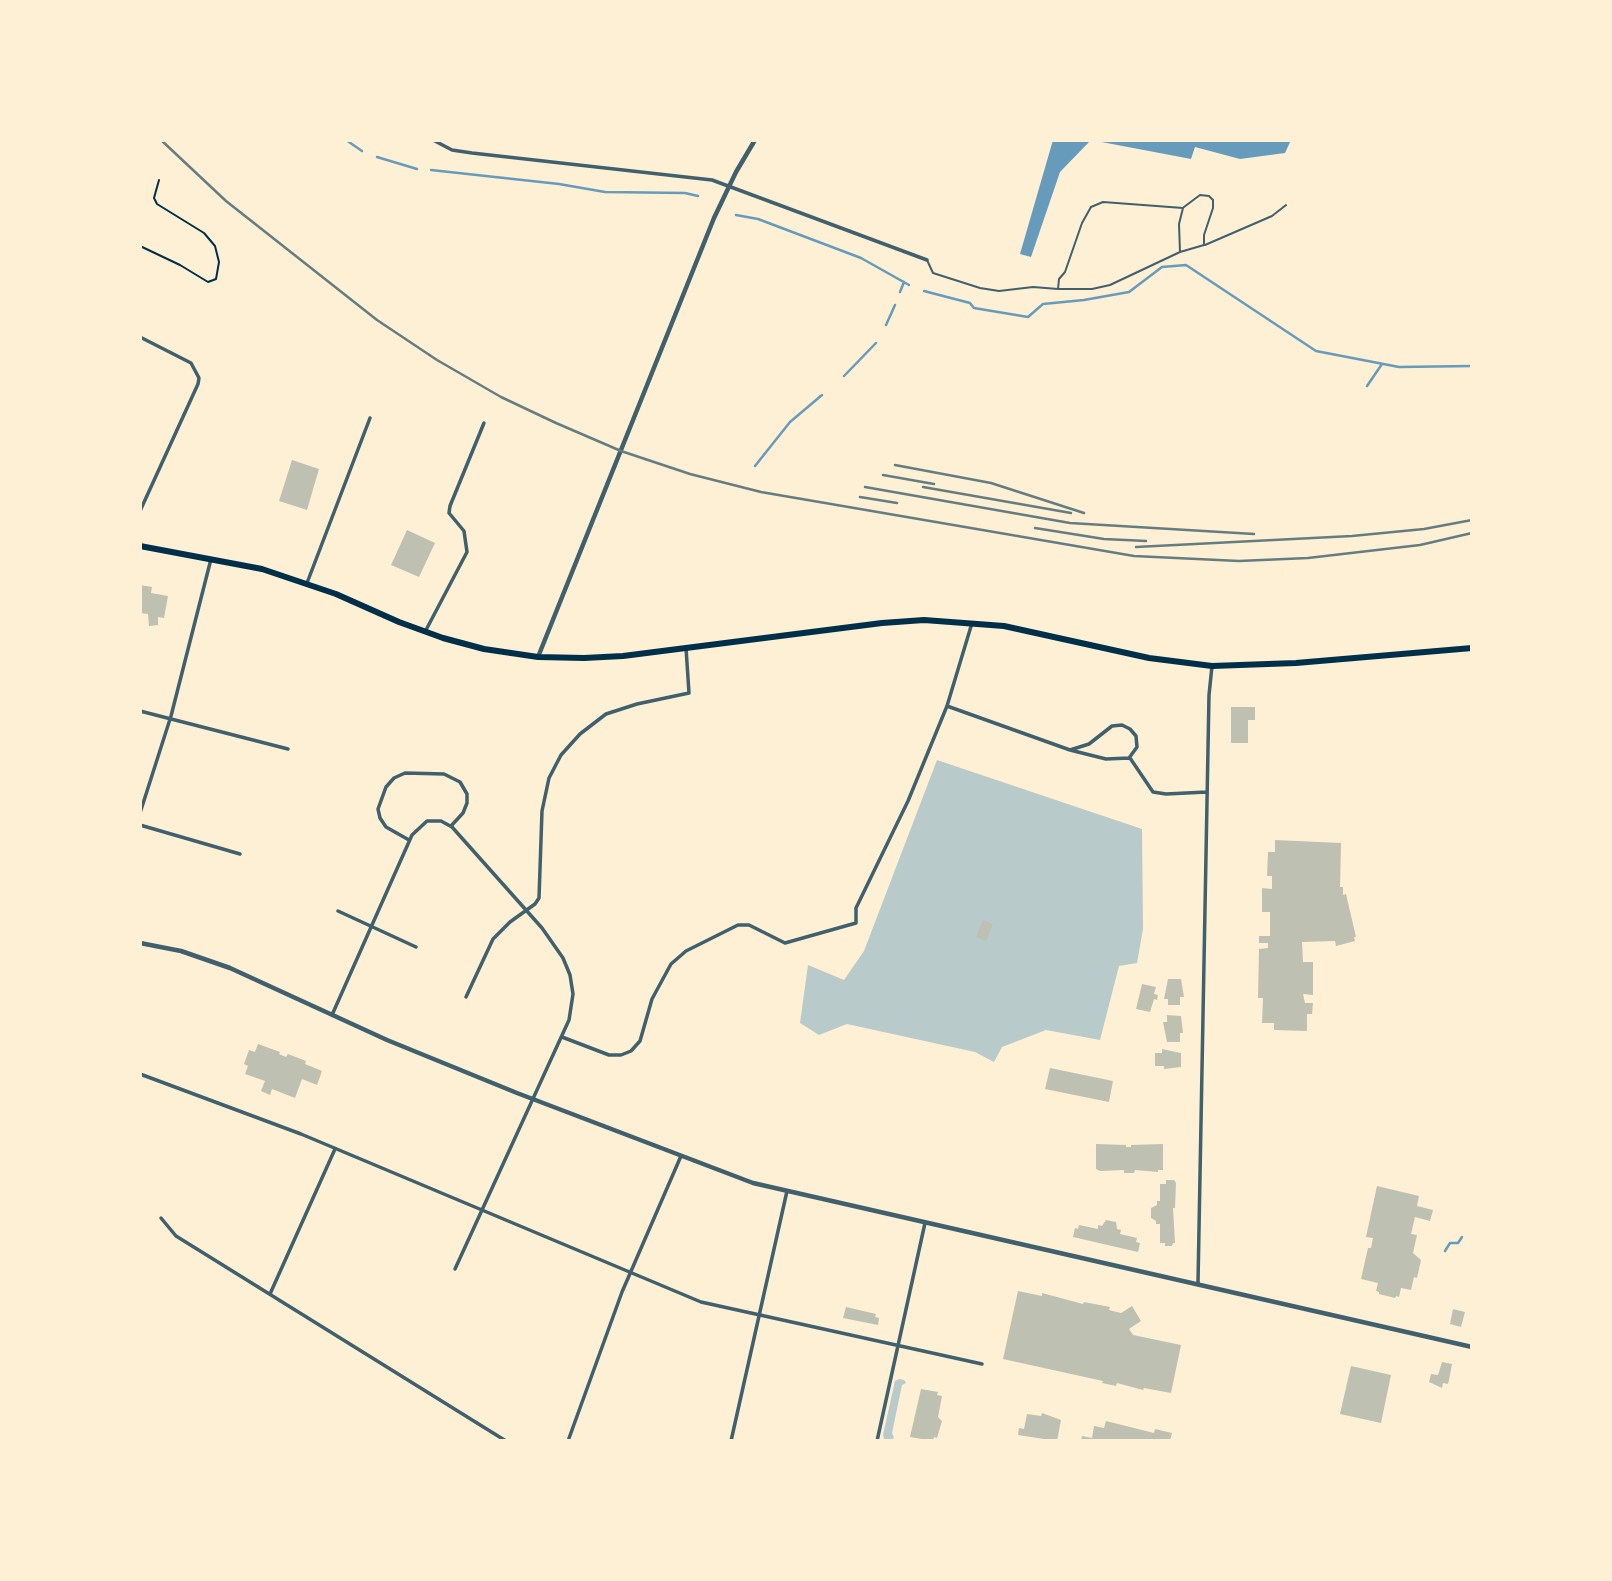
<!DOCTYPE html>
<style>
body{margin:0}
#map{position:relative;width:1612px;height:1581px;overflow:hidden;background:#fdf0d5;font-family:Manrope,sans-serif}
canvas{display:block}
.frame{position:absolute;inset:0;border:142px solid #fdf0d5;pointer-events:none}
</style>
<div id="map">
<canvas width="1612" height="1581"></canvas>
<div class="frame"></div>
</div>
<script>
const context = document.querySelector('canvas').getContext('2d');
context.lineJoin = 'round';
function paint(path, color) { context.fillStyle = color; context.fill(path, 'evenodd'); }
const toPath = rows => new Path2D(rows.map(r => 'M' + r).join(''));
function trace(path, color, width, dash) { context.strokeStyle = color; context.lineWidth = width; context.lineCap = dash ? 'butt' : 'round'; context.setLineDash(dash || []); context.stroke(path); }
paint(toPath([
 [937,760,1142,829,1143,929,1137,963,1119,966,1100,1040,1046,1030,1002,1047,994,1062,975,1052,847,1024,819,1035,800,1023,808,965,844,980,864,951],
 [899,1379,904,1380,906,1383,902,1385,892,1433,894,1438,889,1441,884,1439,883,1435,895,1381]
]), '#b9caca');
paint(toPath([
 [1053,140,1291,140,1285,153,1240,159,1195,147,1191,159,1091,140,1060,172,1031,257,1020,254]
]), '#669bbc');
trace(toPath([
 [346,140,362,151],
 [377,157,417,169],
 [431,170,559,184,605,192,685,193,698,196],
 [736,215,758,219,861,258,909,285],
 [924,291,970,303,974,308,1028,317,1043,304,1084,300,1129,292,1162,267,1186,265,1316,351,1399,367,1472,366],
 [900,292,904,282],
 [886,325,895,305],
 [844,376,876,343],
 [1367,386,1382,364],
 [755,466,790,422,822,395],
 [1445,1251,1450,1243,1458,1243,1462,1237]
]), '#669bbc', 2.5);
paint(toPath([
 [292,460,319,469,307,510,279,501],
 [407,530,435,543,419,577,391,565],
 [140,585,152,587,151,593,168,596,164,618,158,617,158,625,149,626,148,614,140,613],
 [1231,707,1255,707,1255,720,1248,720,1248,743,1231,743],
 [1275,840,1341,843,1340,887,1343,887,1343,895,1346,894,1356,937,1354,937,1355,941,1336,946,1335,941,1302,942,1303,962,1313,962,1313,995,1303,994,1305,1003,1313,1003,1312,1014,1307,1014,1307,1031,1274,1030,1274,1023,1262,1023,1263,998,1258,998,1259,949,1268,948,1268,943,1259,943,1259,936,1270,936,1270,912,1262,912,1262,888,1272,889,1272,876,1267,876,1268,852,1275,852],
 [983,920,993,924,986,941,976,937],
 [1168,979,1181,979,1184,997,1180,997,1180,1005,1168,1005,1168,999,1164,999],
 [1142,984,1156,987,1154,994,1158,995,1157,1000,1154,999,1150,1012,1136,1009],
 [1167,1015,1181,1016,1183,1033,1180,1033,1180,1042,1167,1042,1163,1022,1167,1022],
 [258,1044,280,1052,279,1054,286,1057,288,1054,306,1061,305,1064,322,1071,317,1085,302,1079,295,1098,272,1089,270,1095,261,1091,265,1081,245,1074,248,1066,244,1064,249,1050,255,1052],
 [1162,1049,1181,1053,1181,1067,1164,1069,1164,1066,1155,1066,1155,1053,1162,1053],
 [1050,1068,1113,1081,1109,1102,1045,1089],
 [1096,1144,1126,1145,1126,1147,1131,1147,1131,1145,1163,1144,1163,1170,1158,1170,1158,1172,1135,1170,1134,1173,1124,1173,1124,1170,1100,1171,1096,1169],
 [1166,1180,1174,1180,1176,1183,1175,1208,1173,1208,1175,1243,1173,1243,1172,1246,1165,1246,1165,1243,1160,1243,1160,1224,1156,1224,1156,1221,1151,1218,1151,1208,1157,1205,1157,1201,1160,1201,1160,1184,1166,1184],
 [1377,1186,1419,1196,1417,1206,1433,1210,1430,1221,1415,1217,1411,1234,1417,1235,1413,1253,1421,1260,1417,1278,1414,1277,1411,1290,1401,1288,1399,1297,1396,1296,1395,1298,1379,1294,1379,1292,1376,1291,1378,1283,1361,1279,1368,1248,1371,1248,1373,1238,1366,1237],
 [1106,1220,1116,1222,1117,1229,1121,1230,1120,1234,1137,1238,1136,1242,1140,1243,1138,1252,1073,1237,1075,1228,1078,1229,1079,1225,1098,1229,1098,1225,1102,1226],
 [1018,1291,1042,1296,1042,1293,1083,1304,1084,1302,1110,1307,1109,1310,1121,1313,1132,1306,1141,1321,1129,1329,1133,1335,1181,1345,1171,1393,1144,1388,1143,1390,1117,1383,1116,1386,1102,1383,1103,1381,1003,1359],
 [846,1307,876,1314,875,1317,879,1318,878,1325,843,1318],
 [1453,1309,1465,1312,1461,1327,1450,1324],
 [1442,1362,1452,1364,1449,1380,1448,1384,1443,1383,1442,1388,1429,1382,1431,1374,1438,1375],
 [1351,1366,1391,1375,1381,1423,1340,1414],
 [921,1389,938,1392,937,1395,942,1396,938,1417,942,1421,937,1438,934,1437,933,1441,910,1437],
 [1042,1413,1061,1420,1057,1441,1018,1435,1019,1428,1024,1429,1027,1414,1041,1416],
 [1106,1421,1154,1433,1155,1429,1172,1433,1170,1441,1081,1441,1082,1436,1092,1438,1094,1426,1104,1428]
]), '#bec0b2');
trace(toPath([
 [140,246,180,265,208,282,216,279,219,262,215,246,204,233,157,204,154,198,159,180]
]), '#003049', 2);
trace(toPath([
 [1205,245,1272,216,1286,205],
 [927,260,933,273,980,288,999,291,1033,287,1058,289,1059,279,1065,272,1082,223,1091,207,1103,202,1183,208,1179,224,1180,252],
 [1058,289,1092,289,1110,285,1180,252,1204,245,1204,235,1213,208,1213,200,1209,196,1200,195,1184,207]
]), '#3f606c', 2);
trace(toPath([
 [433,140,452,150,472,153,712,180,927,260],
 [140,337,191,363,199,378,198,384,140,511],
 [307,583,370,418],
 [426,630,467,552,464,531,449,513,450,506,484,423],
 [947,706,1070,750,1089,744,1112,726,1122,725,1130,729,1136,736,1137,747,1129,758,1106,759,1070,750],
 [140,711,288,749],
 [1130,758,1153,792,1166,794,1207,792],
 [140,813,171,716,211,559],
 [140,825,240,854],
 [409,840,386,827,380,818,378,809,386,787,394,778,405,773,444,774,460,782,467,794,467,803,463,813,451,826],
 [338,911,416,947],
 [466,997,493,939,510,922,535,904,539,898,542,811,549,778,561,755,580,734,606,714,637,704,689,693,686,648],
 [332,1015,412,835,427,821,441,821,452,827,542,928,563,958,570,975,573,994,569,1020,455,1269],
 [562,1037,609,1055,621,1055,631,1051,640,1041,652,999,671,964,686,951,738,925,749,925,785,943,856,923,856,908,908,801,947,706,972,623],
 [140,1074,301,1134,701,1302,982,1364],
 [161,1218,176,1236,506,1441],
 [1198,1283,1209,695,1212,666],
 [270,1294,335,1149],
 [568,1441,622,1292,681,1156],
 [731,1441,787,1191],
 [877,1441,925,1223]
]), '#3f606c', 3.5);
trace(toPath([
 [538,657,714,218,736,172,755,140],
 [140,943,181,951,230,968,387,1040,517,1093,753,1183,1472,1347]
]), '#3f606c', 4.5);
trace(toPath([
 [140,546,262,569,336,594,399,622,443,638,484,649,538,657,584,658,623,656,882,623,924,620,1004,626,1149,658,1212,666,1296,663,1472,648]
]), '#003049', 6);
trace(toPath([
 [161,140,226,201,377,320,437,360,501,397,556,423,621,451,690,474,761,492,1134,556,1239,561,1308,558,1420,545,1472,533],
 [895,465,991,483,1084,513],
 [883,475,934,484],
 [865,487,1070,523,1254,534],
 [923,487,1071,513],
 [860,497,897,503],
 [1035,528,1104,539,1146,541],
 [1136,547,1352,536,1424,529,1472,520]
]), '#657d81', 2.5);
</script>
